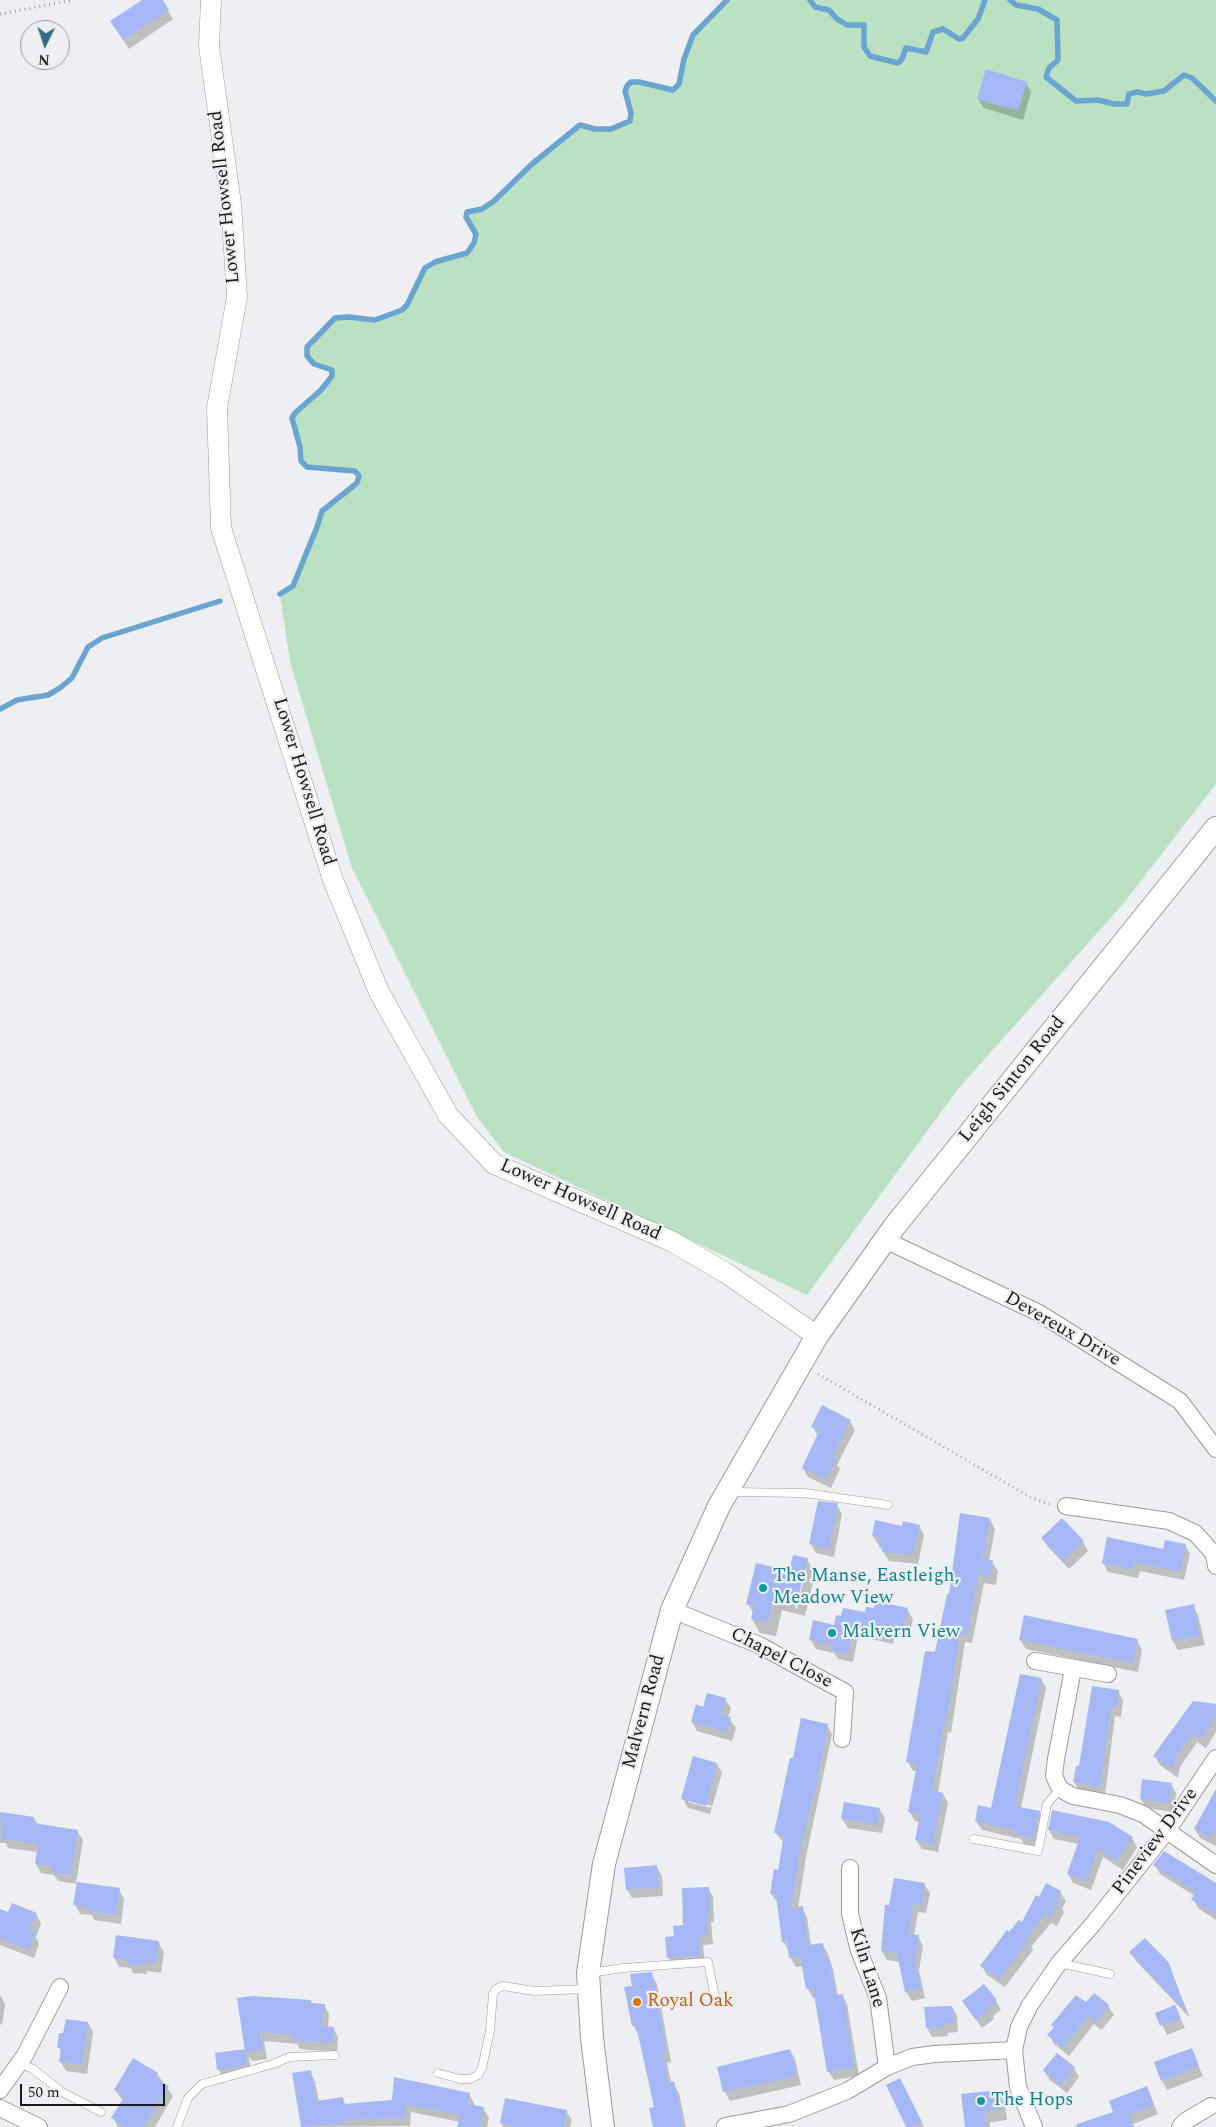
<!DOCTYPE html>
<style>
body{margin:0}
#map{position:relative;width:1216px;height:2127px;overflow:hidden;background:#eeeff2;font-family:Spectral,serif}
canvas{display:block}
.north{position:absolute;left:20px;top:20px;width:50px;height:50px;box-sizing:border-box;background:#eeeff2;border:1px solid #99999c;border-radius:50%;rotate:184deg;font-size:14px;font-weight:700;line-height:20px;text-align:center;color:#19191a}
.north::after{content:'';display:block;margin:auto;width:18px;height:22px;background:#306c83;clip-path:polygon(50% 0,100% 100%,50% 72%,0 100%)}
.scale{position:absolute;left:20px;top:2084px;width:145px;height:22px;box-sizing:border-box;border:2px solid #19191a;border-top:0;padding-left:6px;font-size:15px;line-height:18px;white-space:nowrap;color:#19191a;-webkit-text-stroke:4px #eeeff2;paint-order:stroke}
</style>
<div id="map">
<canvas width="1216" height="2127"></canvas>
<div class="north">N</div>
<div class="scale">50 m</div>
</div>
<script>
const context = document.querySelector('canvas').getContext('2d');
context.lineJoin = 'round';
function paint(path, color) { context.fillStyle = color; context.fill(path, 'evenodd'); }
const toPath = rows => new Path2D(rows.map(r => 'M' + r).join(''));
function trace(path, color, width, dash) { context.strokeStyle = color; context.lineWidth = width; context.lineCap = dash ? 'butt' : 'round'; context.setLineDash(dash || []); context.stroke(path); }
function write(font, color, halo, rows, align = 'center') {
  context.font = font + ' Spectral,serif'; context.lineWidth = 4.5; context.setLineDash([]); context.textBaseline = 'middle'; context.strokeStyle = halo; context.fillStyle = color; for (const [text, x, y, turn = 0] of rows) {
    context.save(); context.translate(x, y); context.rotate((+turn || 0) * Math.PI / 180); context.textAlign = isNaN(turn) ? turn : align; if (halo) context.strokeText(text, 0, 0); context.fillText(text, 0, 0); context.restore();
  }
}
paint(toPath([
 [725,0,1216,0,1216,784,1122,905,958,1089,807,1295,504,1152,477,1117,352,868,290,662,280,594,293,586,317,527,322,511,357,483,359,476,355,471,307,467,301,461,300,447,292,418,295,413,321,390,332,376,332,370,313,364,307,356,307,347,335,318,349,317,375,320,402,310,407,305,425,268,435,262,467,253,474,243,476,234,466,217,467,212,482,209,494,201,532,164,580,125,595,129,611,129,630,121,631,113,625,91,627,86,631,82,639,82,673,90,679,84,684,59,693,35]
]), '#bbe1c3');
paint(toPath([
 [144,0,161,0,173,19,129,49,117,31],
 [1026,83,1031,92,1023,120,984,108,978,99],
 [850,1421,855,1430,837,1465,840,1469,831,1488,808,1477,803,1468,818,1437,813,1427],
 [837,1505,842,1514,834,1557,816,1553,811,1544],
 [990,1519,995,1529,989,1561,992,1562,998,1571,996,1585,984,1583,972,1643,965,1642,951,1733,948,1732,938,1793,943,1794,948,1803,938,1852,922,1849,916,1840,920,1822,915,1821,910,1812,917,1771,913,1771,908,1762,950,1596],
 [1062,1520,1083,1542,1088,1551,1069,1569,1048,1547,1042,1538],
 [919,1526,924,1535,918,1564,889,1561,873,1536,903,1527],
 [1185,1545,1190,1554,1184,1580,1140,1571,1138,1578,1108,1572,1103,1563],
 [807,1559,815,1574,805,1616,782,1610,776,1636,760,1633,752,1619,754,1614,748,1604],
 [804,1569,806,1569,797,1609,795,1608],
 [1193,1606,1198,1615,1205,1645,1178,1650,1173,1641,1167,1611],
 [907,1609,913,1619,909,1636,895,1633,893,1644,858,1636,853,1662,838,1659,834,1653,816,1649,811,1640,834,1626,842,1617],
 [1020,1639,1137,1640,1142,1650,1138,1672,1026,1649],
 [1041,1679,1046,1688,1021,1808,1039,1812,1044,1821,1038,1847,1024,1844,1021,1839,982,1830,976,1821,992,1809],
 [1118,1691,1123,1700,1121,1717,1115,1716,1105,1795,1080,1791,1074,1782,1080,1767],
 [725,1699,731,1708,728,1717,736,1728,732,1741,697,1731,692,1722,704,1708],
 [1216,1705,1216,1732,1206,1748,1197,1742,1180,1767,1178,1778,1160,1765,1155,1756],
 [827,1725,832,1734,806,1857,798,1908,802,1908,807,1917,811,1946,822,1944,828,1954,833,1969,838,1996,842,1995,847,2004,859,2076,834,2080,828,2071,816,1998,813,1998,808,1989,803,1966,796,1967,790,1957,792,1951,785,1940,789,1951,783,1942,778,1903,771,1894,779,1871,784,1843,776,1833,794,1760],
 [717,1764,722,1773,710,1814,688,1808,683,1799],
 [688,1800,712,1806,711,1808,688,1802],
 [1171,1784,1176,1793,1174,1812,1146,1808,1141,1799],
 [879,1809,885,1818,882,1833,848,1828,842,1819],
 [1216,1811,1216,1846,1200,1838,1195,1829],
 [0,1813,34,1818,38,1825,77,1831,83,1840,76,1883,119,1890,124,1899,121,1924,94,1920,92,1915,80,1914,75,1904,78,1884,58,1881,54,1875,41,1873,36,1864,38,1852,8,1848,6,1843,0,1843],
 [1049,1830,1132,1838,1137,1847,1123,1870,1103,1857,1091,1890,1073,1883,1068,1874,1079,1844,1054,1839],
 [1155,1865,1216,1885,1216,1920,1198,1908,1193,1899,1195,1896,1160,1874],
 [656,1866,662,1876,663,1896,632,1898,627,1889],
 [924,1884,930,1893,926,1913,918,1912,914,1936,918,1936,923,1946,919,1971,925,1998,912,2001,906,1992,900,1962,887,1960,882,1951,890,1907],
 [1047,1885,1060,1892,1066,1901,1062,1909,1064,1912,1057,1926,1051,1923,1031,1947,1033,1950,1005,1987,987,1975,982,1966,1010,1934,1023,1924],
 [708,1888,713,1897,714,1922,711,1922,713,1944,703,1945,705,1964,673,1966,668,1957,675,1937],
 [0,1911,9,1914,36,1914,41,1923,36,1937,39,1944,34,1958,0,1945],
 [158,1942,164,1952,161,1973,147,1971,147,1974,133,1973,131,1968,119,1967,114,1957],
 [1131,1952,1168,1964,1190,2018,1136,1961],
 [651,1973,657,1984,671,2062,667,2063,671,2083,673,2083,679,2093,686,2127,654,2127,655,2108,639,2036,633,2025,634,1987],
 [0,1995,5,2004,2,2025,0,2024],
 [238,1999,311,2001,312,2004,324,2005,329,2014,328,2027,333,2028,338,2037,337,2052,300,2049,297,2044,264,2041,267,2059,252,2061,249,2056,251,2074,224,2079,218,2069,246,2050],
 [996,2001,1001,2010,993,2016,994,2019,982,2028,969,2010],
 [1086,2004,1108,2006,1114,2015,1101,2030,1094,2024,1069,2056,1054,2044,1049,2035],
 [952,2007,957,2016,958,2032,947,2033,948,2036,932,2037,927,2028],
 [1175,2007,1185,2028,1167,2035,1157,2014],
 [88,2023,93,2032,87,2074,66,2071,60,2061,62,2053,59,2047,64,2034],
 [1191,2049,1203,2076,1167,2090,1162,2081],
 [790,2050,795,2059,801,2085,730,2101,725,2092,718,2068],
 [1074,2068,1079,2077,1067,2093,1050,2080,1044,2071],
 [310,2072,315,2081,319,2102,342,2098,346,2105,469,2094,474,2103,474,2106,483,2108,489,2118,487,2127,459,2127,460,2122,411,2112,410,2126,302,2127,293,2074],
 [157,2074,173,2096,155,2127,118,2127,113,2118,123,2101,115,2090],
 [1147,2088,1158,2114,1133,2124,1134,2127,1073,2127,1115,2113],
 [904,2089,924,2127,907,2127],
 [998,2091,1005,2103,1007,2120,990,2122,990,2127,966,2127],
 [506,2099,566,2111,572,2120,570,2127,503,2127,501,2123]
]), '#0003');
trace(toPath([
 [810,0,815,7,829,10,837,19,847,25,864,25,864,47,870,56,898,63,902,59,906,48,926,52,933,32,943,29,959,39,963,38,978,19,985,0],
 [1010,0,1016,5,1038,9,1057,20,1058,60,1049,68,1046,77,1076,101,1098,100,1114,104,1127,104,1129,94,1137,92,1146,94,1164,91,1184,75,1192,78,1216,101],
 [280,594,293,586,317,527,322,511,357,483,359,476,355,471,307,467,301,461,300,447,292,418,295,413,321,390,332,376,332,370,314,364,307,356,307,347,335,318,349,317,375,320,402,310,407,305,425,268,435,262,467,253,474,243,476,234,466,217,467,212,482,209,494,201,532,164,580,125,595,129,611,129,630,121,631,113,625,91,627,86,631,82,639,82,673,90,679,84,684,59,693,35,727,0],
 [0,709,17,700,48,695,60,688,72,678,88,647,102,638,220,601]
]), '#6aa4d0', 5.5);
paint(toPath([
 [142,0,163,0,169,10,123,40,110,21],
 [986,69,1027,82,1018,111,977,99],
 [822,1405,851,1420,832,1457,836,1459,826,1479,802,1468,819,1431,811,1427],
 [818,1501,838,1503,829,1549,809,1544],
 [960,1513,990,1518,983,1559,993,1560,991,1576,979,1574,967,1635,960,1633,946,1724,944,1724,932,1790,943,1793,933,1844,915,1840,920,1814,908,1812,917,1764,906,1762,925,1651,935,1652,947,1594,949,1594],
 [1062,1518,1084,1541,1063,1561,1041,1538],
 [875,1520,902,1526,903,1521,920,1525,913,1555,882,1552,883,1548,879,1547,881,1538,872,1536],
 [1107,1537,1163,1549,1165,1540,1186,1544,1180,1572,1135,1562,1133,1570,1102,1563],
 [793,1555,808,1558,797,1602,774,1597,768,1623,751,1619,754,1606,746,1604,756,1563,789,1571],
 [875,1601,908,1608,904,1627,890,1624,888,1635,853,1628,848,1654,831,1650,832,1645,809,1640,813,1620,834,1625,836,1615,841,1616,843,1608,865,1612,866,1607,874,1608],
 [1194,1604,1200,1636,1172,1641,1165,1610],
 [1024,1615,1138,1639,1133,1663,1019,1640],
 [1020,1674,1042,1678,1015,1806,1040,1811,1033,1838,1017,1835,1018,1831,975,1821,978,1805,991,1808],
 [1092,1686,1119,1690,1116,1708,1111,1707,1100,1787,1073,1782,1076,1766,1079,1766],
 [707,1693,726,1698,721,1715,731,1717,727,1732,691,1722,696,1704,703,1707],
 [1193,1701,1216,1704,1216,1715,1201,1739,1192,1734,1175,1758,1174,1770,1153,1756],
 [801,1718,828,1724,814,1798,812,1798,801,1847,791,1908,803,1906,808,1945,823,1943,825,1959,829,1958,836,1995,843,1994,854,2067,827,2072,813,1988,806,1989,800,1956,789,1958,786,1936,785,1942,782,1942,776,1895,770,1894,774,1869,778,1870,784,1835,774,1833,790,1758,793,1758],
 [693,1756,717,1763,706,1806,681,1799],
 [1142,1779,1172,1783,1169,1803,1140,1799],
 [1216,1789,1216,1828,1210,1838,1194,1829],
 [844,1802,880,1808,878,1825,841,1819],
 [1052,1810,1109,1822,1133,1837,1117,1861,1098,1849,1086,1881,1067,1874,1080,1837,1048,1830],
 [0,1812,34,1817,34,1823,78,1830,71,1875,51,1872,52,1866,35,1864,38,1844,2,1839],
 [1164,1851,1216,1883,1216,1915,1191,1899,1196,1892,1153,1865],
 [657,1865,659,1887,626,1890,624,1868],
 [894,1878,925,1883,922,1905,913,1904,909,1934,919,1935,915,1961,921,1989,905,1992,897,1954,881,1951,885,1905,889,1905],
 [77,1882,120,1888,116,1915,87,1911,88,1907,73,1905],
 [1046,1883,1061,1891,1057,1900,1059,1902,1051,1917,1045,1914,1026,1939,1029,1940,1000,1979,980,1966,1007,1930,1009,1932,1019,1920,1022,1922,1036,1895,1039,1897],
 [709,1887,710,1913,707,1913,708,1935,699,1936,700,1955,667,1958,665,1937,674,1936,673,1926,683,1925,682,1888],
 [12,1903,37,1913,29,1931,35,1934,29,1950,0,1938,0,1909,8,1912],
 [116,1935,159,1941,156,1964,142,1962,142,1966,127,1964,127,1960,113,1958],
 [1145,1938,1169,1963,1187,2013,1153,1978,1150,1971,1149,1973,1129,1952],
 [652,1972,666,2051,662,2052,668,2083,674,2081,683,2127,653,2127,649,2108,654,2107,636,2025,632,2026,624,1987,632,1986,630,1974],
 [984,1984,997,2000,988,2007,990,2009,976,2020,962,2001],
 [1094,1993,1109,2005,1096,2022,1088,2016,1063,2048,1047,2035,1054,2027,1051,2025,1076,1995,1086,2002],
 [253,1996,311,2000,311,2003,325,2004,322,2026,334,2027,332,2043,294,2040,294,2035,260,2032,263,2049,245,2052,237,1998],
 [1175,2005,1181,2019,1160,2026,1155,2013],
 [952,2006,954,2023,943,2024,943,2027,926,2028,924,2007],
 [66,2019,88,2022,82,2065,59,2062,61,2048,57,2048,59,2033,63,2033],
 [1192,2048,1199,2066,1161,2081,1154,2062],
 [245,2049,247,2065,217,2070,215,2053],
 [790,2049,797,2076,723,2092,717,2067],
 [1057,2053,1075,2067,1061,2085,1043,2070],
 [133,2058,158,2073,155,2078,169,2086,144,2127,126,2127,111,2118,125,2096,114,2090],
 [311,2070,316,2101,343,2097,344,2104,392,2100,394,2077,470,2093,468,2104,484,2107,480,2127,457,2127,460,2115,406,2104,405,2118,346,2120,346,2123,301,2127,292,2073],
 [900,2078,922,2122,912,2127,906,2127,886,2085],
 [1147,2086,1154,2105,1129,2115,1134,2127,1077,2127,1077,2124,1113,2112,1109,2101],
 [999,2090,1001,2109,984,2111,986,2127,965,2127,961,2094],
 [505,2098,567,2110,564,2127,516,2127,500,2123]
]), '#a5b7f4');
const service = toPath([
 [731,1492,805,1493,888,1505],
 [974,1839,1038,1851,1047,1804,1060,1789],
 [1059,1963,1110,1974],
 [590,1973,623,1968,708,1962,715,1997],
 [19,2063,33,2069,62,2092,101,2112],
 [438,2073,460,2079,470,2079,478,2075,482,2068,490,2031,493,1994,496,1989,503,1986,534,1991,587,1989],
 [177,2127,188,2098,202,2084,273,2064,290,2057,335,2055]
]);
const minor = toPath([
 [885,1240,1039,1313,1180,1401,1216,1449],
 [1066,1506,1169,1521,1195,1533,1214,1554,1216,1566],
 [672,1610,759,1645,845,1692,842,1739],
 [1035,1661,1108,1674],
 [1073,1669,1056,1759,1054,1776,1060,1789,1073,1796,1120,1805,1143,1814,1216,1865],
 [850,1868,850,1914,859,1951,878,1998,887,2067],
 [0,2090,25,2055,60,1987],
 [0,2108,39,2127],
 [725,2126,789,2114,847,2091,887,2067,912,2057,935,2054,1014,2050],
 [1034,2127,1018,2087,1014,2050,1019,2027,1030,2005,1059,1963,1093,1924,1167,1831,1216,1758],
 [1180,2127,1184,2122,1211,2106]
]);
const tertiary = toPath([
 [211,0,209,46,231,204,237,297,217,408,221,528,333,880,379,992,448,1115,494,1164,671,1241,726,1273,817,1336]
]);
const secondary = toPath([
 [603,2127,592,2038,588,1973,604,1864,672,1610,719,1506,817,1336,894,1227,1216,828]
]);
trace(service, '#9a9b9e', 9);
trace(minor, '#9a9b9e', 18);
trace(tertiary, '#9a9b9e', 21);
trace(secondary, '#9a9b9e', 24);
trace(toPath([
 [0,14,73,0],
 [818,1374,1030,1497,1050,1504]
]), '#a1a2a4', 3, [1, 4]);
trace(service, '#fff', 8);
trace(minor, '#fff', 16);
trace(tertiary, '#fff', 20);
trace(secondary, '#fff', 22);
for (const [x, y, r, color] of [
 [763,1588,5,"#0f9aa8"],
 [832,1633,5,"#0f9aa8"],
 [637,2002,5,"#e8710a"],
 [981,2101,5,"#0f9aa8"]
]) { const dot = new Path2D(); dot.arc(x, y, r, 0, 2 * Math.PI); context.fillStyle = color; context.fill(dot); trace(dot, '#eeeff2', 2); }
write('19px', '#19191a', '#eeeff2', [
 ["Lower Howsell Road",226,197,-96],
 ["Lower Howsell Road",303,782,73],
 ["Leigh Sinton Road",1013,1080,-51],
 ["Lower Howsell Road",580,1201,24],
 ["Devereux Drive",1062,1330,30],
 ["Chapel Close",781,1659,27],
 ["Malvern Road",645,1712,-75],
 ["Pineview Drive",1156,1842,-53],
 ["Kiln Lane",866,1968,73]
]);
write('19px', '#0d838f', '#eeeff2', [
 ["The Manse, Eastleigh,",773,1577],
 ["Meadow View",773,1599],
 ["Malvern View",842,1633],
 ["The Hops",991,2101]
], 'left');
write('19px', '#c56008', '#eeeff2', [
 ["Royal Oak",647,2002]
], 'left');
</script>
